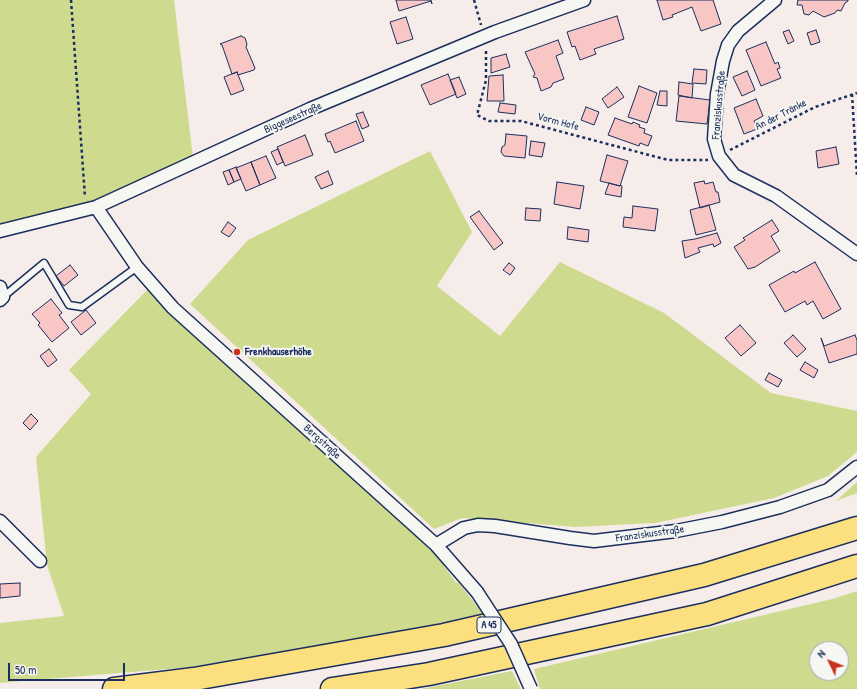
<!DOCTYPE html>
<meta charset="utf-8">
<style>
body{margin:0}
#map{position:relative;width:857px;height:689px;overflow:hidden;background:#f6ece9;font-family:"Patrick Hand",sans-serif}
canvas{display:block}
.north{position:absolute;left:809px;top:641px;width:40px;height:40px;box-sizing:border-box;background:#f6f6f2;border:1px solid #9ea6b7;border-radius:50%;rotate:313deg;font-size:11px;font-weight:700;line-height:16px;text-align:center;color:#1b2f5e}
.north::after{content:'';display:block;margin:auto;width:14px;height:18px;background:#c8321e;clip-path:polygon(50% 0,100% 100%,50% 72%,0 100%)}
.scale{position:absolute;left:8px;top:663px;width:117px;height:18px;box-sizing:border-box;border:2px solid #1b2f5e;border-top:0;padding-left:5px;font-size:12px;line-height:14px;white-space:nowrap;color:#1b2f5e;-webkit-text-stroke:3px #f6f6f2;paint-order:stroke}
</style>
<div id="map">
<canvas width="857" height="689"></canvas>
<div class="north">N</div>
<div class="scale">50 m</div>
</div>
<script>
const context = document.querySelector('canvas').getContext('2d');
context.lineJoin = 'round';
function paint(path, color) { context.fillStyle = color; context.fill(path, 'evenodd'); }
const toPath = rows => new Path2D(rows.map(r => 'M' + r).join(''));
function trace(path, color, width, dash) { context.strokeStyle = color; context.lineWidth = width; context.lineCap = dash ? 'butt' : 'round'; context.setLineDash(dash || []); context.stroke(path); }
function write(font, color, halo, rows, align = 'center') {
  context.font = font + ' "Patrick Hand",sans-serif'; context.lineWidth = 4; context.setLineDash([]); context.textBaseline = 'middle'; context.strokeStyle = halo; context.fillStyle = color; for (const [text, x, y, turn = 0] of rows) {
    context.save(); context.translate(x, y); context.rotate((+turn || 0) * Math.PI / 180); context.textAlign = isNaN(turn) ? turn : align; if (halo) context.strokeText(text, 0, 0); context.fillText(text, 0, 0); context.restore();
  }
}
paint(toPath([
 [0,0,174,0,193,158,87,205,0,227],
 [430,151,472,232,437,286,500,336,560,262,664,313,771,393,857,411,857,452,828,476,774,498,655,523,575,527,462,518,434,529,190,304,248,240],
 [151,286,432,548,456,583,458,582,485,616,192,667,0,683,0,623,64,616,47,565,36,457,91,394,69,370],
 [857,482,857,493,836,501],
 [857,591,857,689,540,689,534,669,832,599],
 [817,649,841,649,841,673,817,673],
 [512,671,521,689,421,689]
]), '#cedb8e');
const building = toPath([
 [396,0,431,0,432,4,431,1,399,11,396,0],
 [657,0,713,0,721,24,701,31,692,7,672,15,673,17,663,20,657,0],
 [798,0,848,0,848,1,845,3,841,11,837,10,835,13,824,17,813,11,809,15,804,14,802,5,797,5,798,0],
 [617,16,624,39,594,49,596,54,580,60,575,46,572,47,567,32,617,16],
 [406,17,413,39,397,44,390,22,406,17],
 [789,30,794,41,788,44,783,32,789,30],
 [816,30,820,42,811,45,807,33,816,30],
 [241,36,245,38,247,44,246,47,255,68,254,70,238,75,237,72,232,74,222,45,220,44,241,36],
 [558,40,563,53,556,56,564,79,553,83,551,87,541,91,537,78,533,77,535,74,525,52,558,40],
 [766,42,775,64,778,62,780,68,777,69,781,78,761,86,746,50,766,42],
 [506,54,510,67,491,73,491,58,506,54],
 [694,69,707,70,706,84,692,83,694,69],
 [747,71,755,90,742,96,733,77,747,71],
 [237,72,244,90,231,95,224,77,237,72],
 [448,74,456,94,430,105,421,85,448,74],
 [503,75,504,101,487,101,489,76,503,75],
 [459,77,466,94,457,98,450,80,459,77],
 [679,82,693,84,692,98,678,95,679,82],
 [639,86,657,93,647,123,628,117,639,86],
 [617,87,624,97,608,108,602,99,617,87],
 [660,91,667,91,667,106,657,105,660,91],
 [679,96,710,100,707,124,676,121,679,96],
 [756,99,763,116,754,121,757,129,744,134,734,108,756,99],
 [500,103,516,105,515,114,498,112,500,103],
 [586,107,599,112,594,125,581,120,586,107],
 [363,112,369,126,362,129,356,114,363,112],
 [615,118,632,124,633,122,640,125,639,127,645,129,644,133,652,136,648,146,640,143,639,146,608,135,615,118],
 [356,121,364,141,335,153,330,141,328,142,325,134,356,121],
 [506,134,527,136,525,158,504,156,501,152,502,147,505,145,506,134],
 [305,135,313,155,285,166,277,147,305,135],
 [531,141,545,143,542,157,529,155,531,141],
 [836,147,839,164,818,168,816,151,836,147],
 [278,149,283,162,277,165,271,152,278,149],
 [607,155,628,161,620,186,600,181,607,155],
 [266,156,276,178,260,185,251,162,266,156],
 [251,162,260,185,246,191,236,168,251,162],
 [236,167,241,179,234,182,229,170,236,167],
 [229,170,234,182,228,185,223,172,229,170],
 [328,171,333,184,321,189,315,177,328,171],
 [704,181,705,184,713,182,716,192,718,192,720,202,700,208,694,183,704,181],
 [557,182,584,186,580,209,554,204,557,182],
 [609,183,620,186,620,185,622,186,621,197,605,194,609,183],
 [709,205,716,230,696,235,690,210,709,205],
 [633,206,658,209,655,231,623,227,624,217,632,218,633,206],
 [526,208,541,209,540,221,525,220,526,208],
 [479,211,503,243,494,250,470,217,479,211],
 [772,220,779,231,771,236,780,251,755,267,748,269,734,247,745,240,743,238,772,220],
 [228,222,236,228,229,237,221,232,228,222],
 [568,227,589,230,588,242,567,239,568,227],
 [717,233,721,243,714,247,713,244,698,248,700,252,685,258,682,241,695,239,717,233],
 [815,262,841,309,823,319,813,301,807,305,805,301,785,312,769,285,794,271,795,273,815,262],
 [509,263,515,268,510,275,503,270,509,263],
 [70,265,78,275,64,286,56,276,70,265],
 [51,299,62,313,59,315,69,328,52,342,38,325,40,323,32,314,51,299],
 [86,310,96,323,81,335,71,322,86,310],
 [740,325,756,343,741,356,725,338,740,325],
 [793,335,806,349,797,357,784,343,793,335],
 [855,335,857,340,857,354,829,363,821,338,824,346,855,335],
 [49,349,57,360,48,367,40,356,49,349],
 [805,362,818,370,814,378,800,370,805,362],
 [769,373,782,380,778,387,765,380,769,373],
 [31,414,38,421,30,430,23,423,31,414],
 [20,583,20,596,0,598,0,584,20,583]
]);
paint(building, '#f7c6c5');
trace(building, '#1b2f5e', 1);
const service = toPath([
 [3,297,44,263,69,305,82,307,137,267]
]);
const minor = toPath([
 [775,0,738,31,728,45,723,61,717,94,714,139,719,156,734,175,776,196,857,254],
 [96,207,137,267,173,308,436,545,477,592],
 [0,231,96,207,310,109,495,32,584,0],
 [0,287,3,297,0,300],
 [0,521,40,561],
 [436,545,464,528,478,525,495,526,570,538,594,541,676,531,722,522,780,507,828,490,857,467]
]);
const motorway = toPath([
 [114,689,194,679,444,635,704,575,857,528],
 [332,689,429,674,707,614,857,566]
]);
trace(service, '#1b2f5e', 9);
trace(minor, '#1b2f5e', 15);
trace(motorway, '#1b2f5e', 25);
trace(toPath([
 [71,0,85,197],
 [474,0,481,25],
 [486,51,486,80,477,115,489,121,521,121,668,160,708,160],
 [852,94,857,176],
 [730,150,815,107,857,93]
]), '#1b2f5e', 2.5, [3, 3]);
trace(service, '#f6f6f2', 6);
trace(minor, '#f6f6f2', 12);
trace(motorway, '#fce080', 22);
const minorBridge = toPath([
 [477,592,511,644,531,689]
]);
trace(minorBridge, '#1b2f5e', 15, []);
trace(minorBridge, '#f6f6f2', 12);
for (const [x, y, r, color] of [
 [237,352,4,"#c8321e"]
]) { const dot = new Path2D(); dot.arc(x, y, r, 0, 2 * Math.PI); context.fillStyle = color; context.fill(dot); trace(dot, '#f6f6f2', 1.5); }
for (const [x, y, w] of [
 [489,625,24]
]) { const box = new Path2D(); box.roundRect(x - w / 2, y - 8, w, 16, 3); context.fillStyle = '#f6f6f2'; context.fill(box); trace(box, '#1b2f5e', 1); }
write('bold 10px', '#1b2f5e', null, [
 ["A 45",489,625]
]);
write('11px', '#1b2f5e', '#f6f6f2', [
 ["Franziskusstraße",719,105,-85],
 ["An der Tränke",781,115,-27],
 ["Biggeseestraße",293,118,-24],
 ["Vorm Hofe",558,122,15],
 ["Bergstraße",322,442,42],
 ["Franziskusstraße",650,534,-8]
]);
write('bold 11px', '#1b2f5e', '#f6f6f2', [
 ["Frenkhauserhöhe",245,352]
], 'left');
</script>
